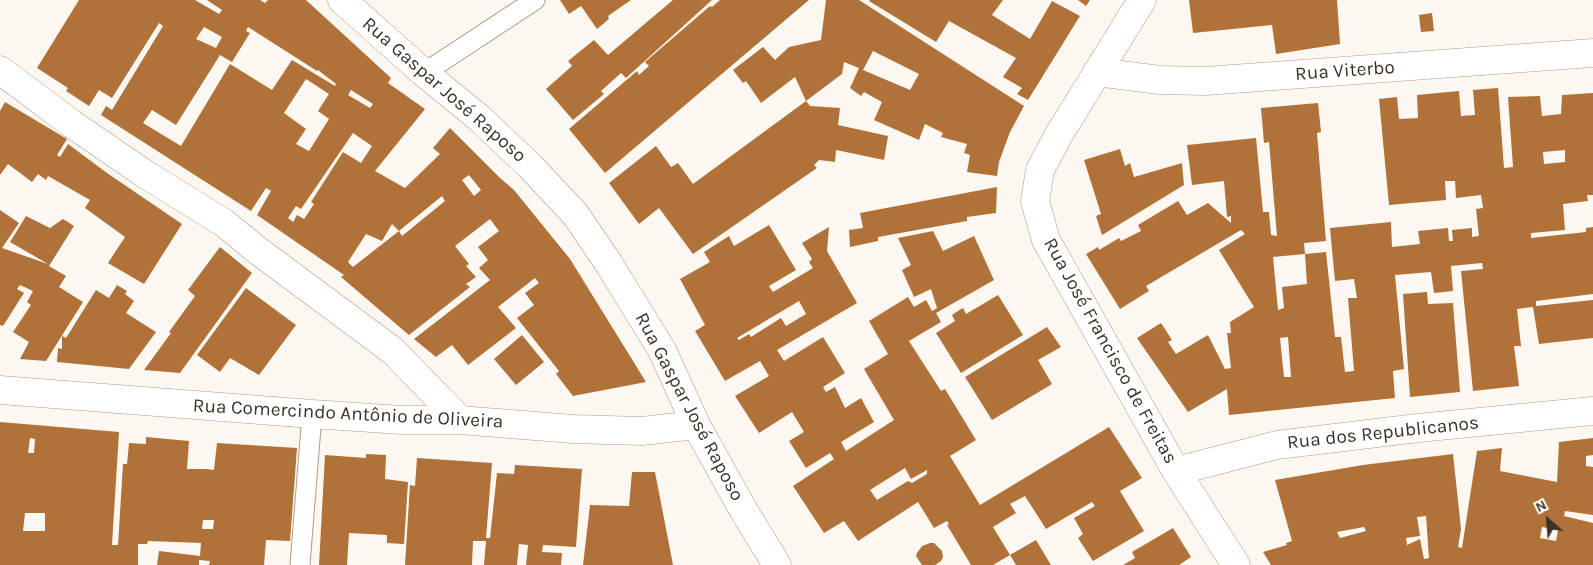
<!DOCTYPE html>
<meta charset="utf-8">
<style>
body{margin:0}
#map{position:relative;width:1593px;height:565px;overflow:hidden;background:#fdf7f1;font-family:Karla,sans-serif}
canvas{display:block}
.north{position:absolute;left:1523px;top:495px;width:50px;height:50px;-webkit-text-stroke:4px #fff;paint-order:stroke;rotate:333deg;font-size:14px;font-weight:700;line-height:20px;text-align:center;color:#3d3127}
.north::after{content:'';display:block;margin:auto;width:18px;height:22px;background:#3d3127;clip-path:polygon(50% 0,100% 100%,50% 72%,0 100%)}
</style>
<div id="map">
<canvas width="1593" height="565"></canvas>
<div class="north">N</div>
</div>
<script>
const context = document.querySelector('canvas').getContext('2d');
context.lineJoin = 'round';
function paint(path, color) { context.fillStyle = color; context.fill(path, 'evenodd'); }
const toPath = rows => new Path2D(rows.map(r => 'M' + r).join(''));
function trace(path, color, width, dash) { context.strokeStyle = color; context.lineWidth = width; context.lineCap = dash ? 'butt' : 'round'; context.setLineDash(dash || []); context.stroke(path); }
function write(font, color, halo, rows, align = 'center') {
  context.font = font + ' Karla,sans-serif'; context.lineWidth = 4.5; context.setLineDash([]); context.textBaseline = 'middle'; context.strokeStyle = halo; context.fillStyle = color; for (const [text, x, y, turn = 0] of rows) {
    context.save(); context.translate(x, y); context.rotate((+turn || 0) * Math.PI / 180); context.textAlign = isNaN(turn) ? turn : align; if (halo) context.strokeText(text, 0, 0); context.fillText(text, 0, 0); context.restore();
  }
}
paint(toPath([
 [79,0,195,0,219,14,222,10,207,0,260,0,265,3,268,0,306,0,391,78,388,83,425,109,375,171,405,188,440,154,433,148,450,128,499,177,514,190,570,259,646,382,573,396,556,374,559,371,517,318,534,305,525,293,539,283,535,278,498,307,516,328,468,365,452,345,436,357,414,339,490,280,479,268,488,260,478,247,499,231,490,219,455,246,469,264,466,266,476,277,466,284,470,287,409,335,341,277,344,275,257,215,271,191,266,188,251,211,101,115,106,106,112,110,163,26,159,23,112,98,99,90,89,106,66,91,68,88,37,68],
 [204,27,222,37,216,48,196,39],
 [248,27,317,71,318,70,336,84,335,86,292,60,272,90,230,64,181,146,143,123,152,110,176,125,220,55,232,62,250,33,246,31],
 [306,79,329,94,318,111,329,119,309,151,296,144,306,129,284,113],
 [351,90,373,104,370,108,348,95],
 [353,133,372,146,361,163,343,152,311,202,314,204,304,219,297,215,293,222,288,218,296,206,301,209],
 [469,175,481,190,474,196,462,180],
 [442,196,445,201,402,236,399,231,353,267,348,262,366,234,382,241,392,224,399,231],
 [560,0,631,0,608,16,609,19,597,29,581,6,569,14],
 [673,0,712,0,626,78,621,73,601,91,604,94,573,120,546,89,572,66,568,61,594,40,608,55],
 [720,0,809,0,605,173,569,129,637,71,639,75,649,66,645,62,710,6,712,7],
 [826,0,859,0,1024,106,1010,132,999,162,997,176,967,172,970,155,964,153,967,144,941,137,943,133,925,124,919,140,874,120,882,102,864,92,861,96,850,88,859,68,844,62,842,74,806,101,795,77,761,103,746,81,743,83,733,70,763,47,775,60,789,47,821,40],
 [873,51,919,74,910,90,863,70],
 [870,0,1003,0,992,15,1030,39,1052,1,1080,16,1028,100,1017,94,1022,88,1003,77,1016,58,949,21,936,42,869,1],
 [1078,0,1090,0,1086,6],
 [1189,0,1337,0,1340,44,1276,54,1272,25,1193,33],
 [1432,13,1434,31,1421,32,1419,15],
 [1498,88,1504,168,1513,167,1508,97,1540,96,1542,116,1561,114,1562,95,1593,93,1593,195,1587,195,1588,201,1563,204,1565,230,1531,233,1531,238,1586,232,1586,228,1593,227,1593,294,1536,301,1536,306,1593,300,1593,338,1539,344,1533,307,1517,309,1521,346,1514,346,1519,386,1473,391,1461,271,1483,269,1482,263,1451,266,1453,291,1434,293,1431,272,1395,275,1404,369,1393,371,1395,398,1229,415,1227,389,1188,412,1137,338,1161,323,1172,340,1168,342,1176,354,1208,335,1225,369,1231,368,1227,333,1231,333,1230,322,1254,307,1219,250,1245,234,1241,230,1146,286,1149,291,1120,309,1086,254,1098,247,1099,250,1119,238,1121,241,1141,231,1138,225,1178,201,1187,215,1208,203,1231,223,1231,216,1227,217,1224,181,1192,185,1187,145,1256,138,1263,212,1269,212,1271,235,1277,236,1269,142,1264,143,1261,108,1318,103,1321,132,1317,133,1326,241,1304,243,1305,254,1326,252,1335,337,1341,337,1345,372,1354,371,1348,298,1357,298,1354,279,1335,281,1330,228,1391,222,1392,247,1420,244,1418,231,1448,228,1449,241,1453,241,1452,230,1472,228,1472,237,1479,236,1476,209,1483,208,1481,195,1456,198,1455,181,1445,181,1446,200,1389,205,1379,99,1397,97,1399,119,1418,118,1417,95,1459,91,1461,116,1475,115,1473,90],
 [1565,150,1565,162,1544,164,1543,152],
 [1305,254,1307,284,1282,287,1284,308,1278,310,1273,257],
 [1288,337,1291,377,1284,377,1280,338],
 [806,101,810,106,840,108,838,125,888,136,884,160,836,150,835,162,819,160,814,165,817,168,693,254,659,208,639,224,609,183,656,146,671,167,678,163,693,184],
 [5,102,67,139,57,155,60,157,68,144,107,173,182,224,144,284,108,263,125,237,85,208,90,200,48,176,46,180,38,174,32,182,8,164,0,175,0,111],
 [1120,149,1125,166,1130,163,1134,177,1182,163,1184,185,1102,235,1096,216,1101,214,1084,160],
 [997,187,996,213,967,217,967,221,878,237,878,241,850,247,849,230,863,228,860,213],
 [0,210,19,223,2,248,48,264,10,242,26,216,50,228,63,219,74,226,49,266,66,276,59,287,83,302,46,361,20,359,29,342,13,332,31,305,27,302,33,291,20,285,17,289,24,293,3,326,0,325],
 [769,225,796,270,769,286,773,292,813,268,809,262,812,259,802,243,829,227,827,251,857,303,777,350,784,361,823,337,845,373,823,387,826,392,835,387,845,408,861,398,874,422,841,442,846,451,894,420,864,369,888,354,869,321,908,297,914,307,926,300,932,311,937,308,931,289,914,297,902,270,911,265,898,238,933,231,943,251,974,236,994,280,936,313,941,322,909,341,941,391,945,389,976,440,950,456,980,505,1109,427,1142,478,1120,491,1144,531,1093,561,1078,538,1083,534,1074,518,1095,506,1092,502,1046,529,1025,496,1010,504,1016,513,993,527,1010,555,1036,540,1051,565,1016,565,1010,555,993,565,971,565,947,525,949,524,947,521,934,528,918,502,858,541,844,521,824,533,793,486,834,459,830,453,806,468,789,441,804,432,792,412,759,433,735,396,769,376,760,361,725,381,695,331,705,325,680,279,710,262,704,252,729,236,734,246],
 [799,301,806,314,786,326,781,318,751,337,749,334,739,340,737,338],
 [905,468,911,479,927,470,927,474,912,483,908,481,877,500,870,490],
 [220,247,252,273,180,373,144,370,171,333,169,332,195,296,188,290],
 [117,285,127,291,125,294,134,301,126,313,156,332,129,369,57,362,58,348,62,349,62,336,66,338,96,290,109,298],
 [246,288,296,325,259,375,230,358,220,372,197,355],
 [1427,292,1428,304,1453,303,1460,392,1410,397,1403,294],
 [998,295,1023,335,961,373,936,333,955,321,952,315,961,309,963,308,966,314],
 [1047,327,1061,347,1038,360,1052,384,992,420,965,377],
 [522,335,544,362,516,385,494,359],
 [0,422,119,432,112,545,118,545,123,464,127,464,129,443,146,444,146,437,189,441,187,469,207,469,214,470,217,443,297,448,290,541,266,540,264,565,209,565,210,561,199,560,199,565,157,565,159,551,200,556,201,543,148,541,147,544,138,544,138,565,0,565],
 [30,438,35,439,34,453,28,453],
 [25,513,45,513,45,531,23,531],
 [203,520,214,520,213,529,202,529],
 [1593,438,1593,455,1586,456,1586,466,1593,467,1593,515,1565,511,1564,516,1593,523,1593,565,1271,565,1263,552,1287,545,1286,543,1292,541,1275,480,1363,465,1453,454,1461,529,1458,547,1462,548,1477,451,1502,448,1500,471,1557,482,1559,442],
 [1426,516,1429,558,1424,559,1420,539,1407,545,1406,538,1420,536,1417,517],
 [1364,527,1366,531,1340,538,1337,532],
 [1542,527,1558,530,1556,541,1540,538],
 [366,454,386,455,385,479,408,482,404,544,387,543,387,535,349,533,347,565,319,565,325,455,366,458],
 [417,458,492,463,486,538,490,538,497,473,514,474,515,465,582,469,576,547,543,545,542,552,562,553,561,565,526,565,528,545,519,544,517,565,484,565,486,541,473,541,472,565,405,565,410,485,415,486],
 [632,472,655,472,673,565,583,565,590,505,629,506],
 [1173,528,1191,557,1179,565,1123,565,1135,558,1132,552],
 [930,543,934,543,942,551,943,557,941,561,935,565,922,565,916,556,917,553,922,546]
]), '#b17239');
const lane = toPath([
 [424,73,535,0],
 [300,565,312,414]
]);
const street = toPath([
 [342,0,424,73,478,117,530,166,575,214,609,264,662,350,696,425,744,511,777,565],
 [1142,0,1058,136,1040,170,1035,201,1046,240,1176,471,1236,565],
 [0,70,72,124,145,174,224,223,257,250,393,351,460,420],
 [1097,72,1160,80,1205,81,1593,53],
 [0,390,312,414,401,420,460,420,573,429,642,431,696,425],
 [1176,471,1277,445,1418,428,1593,411]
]);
trace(lane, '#b69880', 21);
trace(street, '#b69880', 29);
trace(lane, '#fff', 19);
trace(street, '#fff', 28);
write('19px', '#3d3127', '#fff', [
 ["Rua Viterbo",1345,71,-4],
 ["Rua Gaspar José Raposo",444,90,41],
 ["Rua José Francisco de Freitas",1110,351,61],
 ["Rua Gaspar José Raposo",689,407,62],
 ["Rua Comercindo Antônio de Oliveira",348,414,3],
 ["Rua dos Republicanos",1383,433,-6]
]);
</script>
